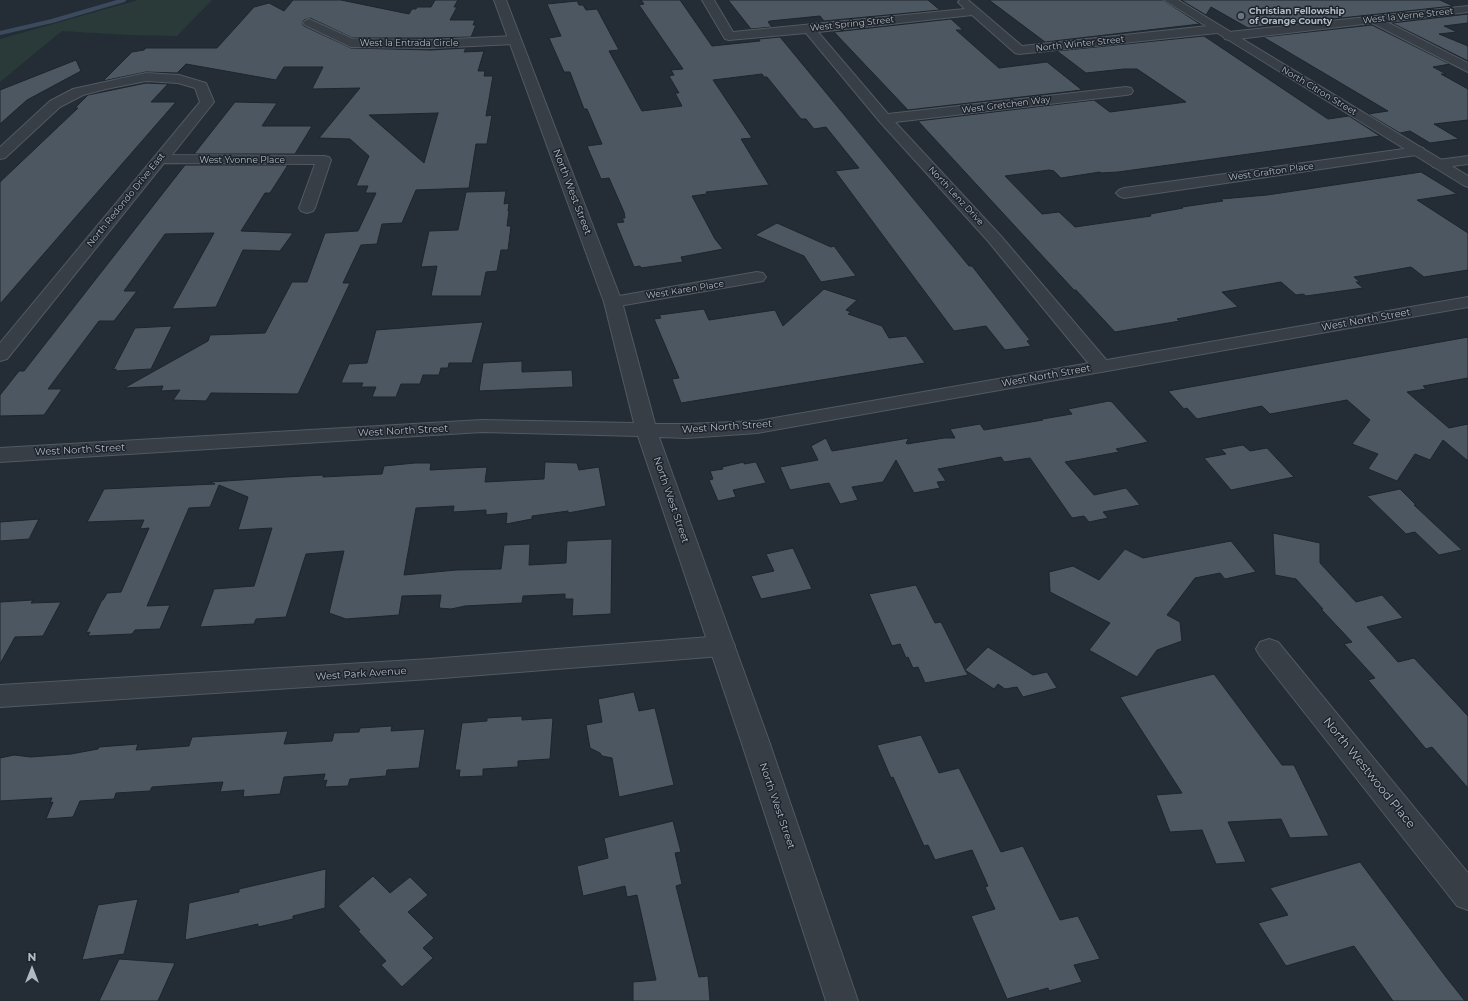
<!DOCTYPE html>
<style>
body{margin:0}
#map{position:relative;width:1468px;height:1001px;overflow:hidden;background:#242c36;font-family:Montserrat,sans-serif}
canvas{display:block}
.north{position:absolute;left:12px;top:949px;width:40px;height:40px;-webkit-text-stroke:3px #1c232b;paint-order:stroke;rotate:0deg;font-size:11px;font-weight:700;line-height:16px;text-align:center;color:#b2b9c3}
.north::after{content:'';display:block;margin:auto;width:14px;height:18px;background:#b2b9c3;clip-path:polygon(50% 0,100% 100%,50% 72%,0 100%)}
</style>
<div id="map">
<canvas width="1468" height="1001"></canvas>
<div class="north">N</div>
</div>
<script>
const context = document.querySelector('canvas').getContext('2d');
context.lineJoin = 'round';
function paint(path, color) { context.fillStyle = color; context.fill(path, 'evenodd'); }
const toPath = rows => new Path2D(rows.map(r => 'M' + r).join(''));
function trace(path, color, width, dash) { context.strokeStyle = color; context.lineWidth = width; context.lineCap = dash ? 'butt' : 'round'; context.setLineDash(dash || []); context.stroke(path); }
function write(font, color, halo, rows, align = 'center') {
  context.font = font + ' Montserrat,sans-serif'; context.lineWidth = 3; context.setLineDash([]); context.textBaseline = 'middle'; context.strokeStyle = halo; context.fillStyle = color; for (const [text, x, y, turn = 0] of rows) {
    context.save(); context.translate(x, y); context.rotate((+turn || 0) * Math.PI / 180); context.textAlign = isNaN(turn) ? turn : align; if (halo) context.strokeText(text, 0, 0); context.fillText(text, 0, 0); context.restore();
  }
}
paint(toPath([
 [138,0,212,0,177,36,127,35,62,31,0,82,0,39]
]), '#293a39');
trace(toPath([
 [0,33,52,21,124,0]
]), '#3b4b5d', 4);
const building = toPath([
 [293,0,341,0,409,14,412,9,416,9,417,7,431,7,435,0,458,0,454,7,457,7,450,20,475,20,473,25,476,25,471,37,431,38,353,38,310,18,304,20,302,23,304,26,351,48,431,50,466,48,464,52,484,51,478,71,485,71,484,76,493,76,486,116,492,115,487,144,476,144,469,188,416,190,402,223,382,224,377,244,361,245,343,283,350,283,298,394,211,393,206,401,173,400,180,390,161,391,163,386,124,388,208,341,210,335,265,333,292,282,307,282,325,233,358,231,376,193,365,193,368,186,356,186,369,156,350,139,319,138,360,88,312,89,323,67,284,67,276,80,186,64,177,73,146,72,103,81,132,52,144,50,146,48,217,48,254,7,269,3,284,11,293,0],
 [438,113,424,163,369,115,438,113],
 [641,0,680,0,712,46,760,41,759,39,780,37,969,266,972,266,990,289,1030,340,1027,341,1031,346,1005,350,986,326,954,331,835,171,859,168,826,127,814,129,806,119,801,119,767,77,764,77,762,74,713,80,752,138,741,139,769,185,706,192,707,194,692,196,715,239,723,249,681,257,683,262,641,268,640,266,634,267,616,223,624,222,622,218,625,218,624,212,609,178,601,179,587,146,602,144,587,109,584,109,570,72,564,72,549,38,561,36,547,4,577,1,579,5,583,5,586,10,597,9,619,50,609,51,642,111,682,106,675,93,679,93,669,76,674,75,671,70,683,69,639,5,644,4,641,0],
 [728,0,928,0,940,10,824,21,820,16,770,21,768,22,772,27,751,29,728,0],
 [989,0,1163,0,1200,24,1045,42,989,0],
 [1181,0,1440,0,1453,6,1248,28,1211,7,1206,15,1181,0],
 [1468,14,1468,23,1444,26,1457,32,1439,34,1468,46,1468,61,1392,23,1468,14],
 [951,19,963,30,956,30,999,68,1047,62,1082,90,908,110,834,32,951,19],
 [1372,25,1450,64,1433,67,1446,74,1441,74,1468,89,1468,120,1434,124,1459,139,1430,143,1410,131,1400,133,1368,114,1388,111,1263,37,1372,25],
 [1204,36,1328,119,1349,116,1380,136,1118,172,1101,173,1100,172,1061,178,1054,171,1049,170,1005,176,1042,214,1059,212,1075,227,1151,216,1150,214,1183,208,1182,207,1223,201,1221,199,1267,195,1421,172,1457,194,1417,200,1468,233,1468,270,1424,277,1411,267,1354,277,1360,282,1356,282,1363,288,1306,296,1303,294,1296,295,1281,282,1222,292,1238,307,1177,319,1180,321,1115,332,1076,290,1074,290,1048,262,918,121,1094,100,1110,112,1186,102,1137,69,1124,69,1086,73,1057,51,1204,36],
 [76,60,81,71,27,100,0,124,0,90,76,60],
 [146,83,168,84,151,102,176,102,0,304,0,182,78,108,75,108,88,95,146,83],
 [235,102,277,103,262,126,312,126,295,154,194,154,235,102],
 [185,165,288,165,270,193,265,193,241,231,293,233,280,251,243,250,216,307,172,309,214,233,165,234,124,291,137,291,114,321,99,321,48,389,62,389,44,415,0,416,0,395,19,371,24,371,185,165],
 [506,191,504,204,509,203,508,211,509,211,507,226,511,226,508,250,501,250,497,271,486,272,481,296,431,296,437,266,421,267,429,231,458,230,466,192,506,191],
 [777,223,831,247,834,246,856,276,821,282,804,256,755,235,777,223],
 [824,289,857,300,846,310,851,312,848,314,882,326,889,338,906,336,925,363,681,403,672,379,679,378,654,319,661,318,659,315,704,309,709,320,775,310,783,326,824,289],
 [483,322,472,363,449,363,448,368,441,368,439,375,423,375,420,384,401,384,396,397,372,397,376,387,361,387,363,383,341,383,349,364,367,363,376,330,483,322],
 [172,326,151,369,116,371,116,369,113,370,135,328,172,326],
 [1468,337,1468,378,1423,386,1426,389,1407,392,1449,428,1468,424,1468,461,1443,440,1430,460,1415,454,1397,481,1368,469,1378,454,1352,444,1370,420,1347,400,1270,414,1262,406,1197,419,1187,408,1184,409,1168,391,1468,337],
 [522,361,522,372,572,370,573,387,479,391,483,363,522,361],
 [1109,401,1112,402,1148,442,1116,449,1119,452,1065,462,1094,495,1126,488,1140,505,1103,512,1108,518,1089,522,1084,516,1072,518,1030,458,1004,462,1001,457,938,469,946,481,937,482,940,488,914,493,896,460,883,482,852,487,858,500,840,504,829,483,790,490,780,467,818,460,811,446,826,438,832,451,909,438,906,443,907,444,944,438,955,438,950,429,980,424,984,430,1043,420,1042,419,1072,414,1068,409,1109,401],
 [1243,445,1250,451,1267,448,1294,477,1231,490,1204,458,1226,454,1221,449,1243,445],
 [545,462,577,463,579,470,599,467,606,506,568,513,568,511,532,516,532,519,506,524,507,513,486,515,486,510,453,512,454,506,416,508,404,575,456,570,501,569,504,545,530,544,529,565,566,563,567,541,612,539,611,614,572,616,573,599,565,599,565,594,523,596,522,603,465,606,451,609,439,608,441,595,402,596,399,615,346,619,329,613,344,551,306,554,286,617,256,619,254,624,200,627,214,589,254,586,272,528,238,530,248,497,219,485,210,507,189,508,147,606,170,605,160,629,135,630,132,634,88,636,90,632,86,633,102,600,103,600,107,593,121,592,149,528,140,529,144,520,87,522,104,489,215,484,210,482,286,477,323,475,323,477,382,474,384,466,415,463,431,463,430,470,487,467,485,482,544,479,545,462],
 [744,462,744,464,756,462,766,483,733,490,736,497,718,501,709,480,713,479,710,471,723,469,722,467,744,462],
 [1400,489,1416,505,1414,505,1462,550,1439,555,1415,532,1406,534,1367,496,1400,489],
 [39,519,29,539,0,541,0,522,39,519],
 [1273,533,1320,543,1320,563,1356,602,1382,595,1403,618,1367,627,1398,662,1414,658,1468,716,1468,788,1432,747,1426,749,1368,680,1375,678,1344,644,1352,642,1321,609,1323,609,1296,579,1275,575,1273,533],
 [1231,541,1256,572,1225,579,1220,573,1195,578,1167,615,1180,622,1182,641,1157,650,1137,677,1089,650,1110,623,1050,592,1049,572,1073,566,1099,580,1125,549,1143,558,1231,541],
 [793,548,812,589,761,599,751,576,774,571,766,554,793,548],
 [916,585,935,623,941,622,965,670,988,647,1033,675,1047,672,1057,688,1023,697,1017,687,1005,689,998,684,994,689,965,670,968,675,925,683,918,667,913,668,908,657,906,658,900,644,892,646,869,594,916,585],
 [33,600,31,603,61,602,43,636,15,637,0,664,0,602,33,600],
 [1214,674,1282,765,1294,765,1329,836,1290,838,1281,819,1228,822,1246,862,1216,864,1202,830,1170,832,1156,795,1182,793,1120,697,1214,674],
 [634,692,639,711,655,708,674,785,619,797,612,758,602,756,600,753,590,748,586,725,602,722,598,699,634,692],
 [522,716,522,720,553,718,550,759,518,761,518,767,483,769,483,776,459,777,460,770,455,770,462,723,487,721,487,718,522,716],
 [392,726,391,731,425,729,419,768,387,770,386,776,350,779,348,786,325,787,327,780,323,781,325,774,284,777,280,794,243,797,244,790,220,792,223,782,152,787,150,791,116,793,114,799,80,801,73,817,46,819,53,802,50,803,52,798,0,801,0,758,14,755,31,757,71,754,98,749,99,747,138,744,136,750,189,746,192,737,288,731,284,744,332,741,334,733,359,732,360,728,392,726],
 [921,735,939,773,959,768,1001,852,1023,846,1060,920,1078,916,1100,959,1074,965,1082,982,1049,991,1048,988,1007,999,971,916,995,909,985,887,988,886,972,850,935,860,928,845,924,846,893,777,891,778,877,745,921,735],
 [673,821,681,852,675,853,682,884,676,886,699,977,708,976,710,1001,633,1001,633,982,656,980,637,895,627,897,625,886,583,896,577,866,608,858,604,838,673,821],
 [1360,862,1446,977,1465,1001,1393,1001,1354,946,1286,966,1258,923,1288,915,1270,888,1360,862],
 [326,869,325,908,293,916,293,919,258,927,258,924,185,940,189,903,239,892,239,889,326,869],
 [373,876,390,893,410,877,428,895,408,912,434,938,423,948,433,958,402,987,381,965,386,961,358,931,360,930,338,906,373,876],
 [138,899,124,954,82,960,98,905,138,899],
 [119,959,175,963,158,1001,99,1001,119,959]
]);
paint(building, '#4c5761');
trace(building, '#1e252d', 1);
const minor = toPath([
 [702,0,714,0,733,32,965,9,958,2,960,0,968,0,1022,46,1217,25,1221,26,1223,29,1221,32,1217,33,1019,54,1015,53,972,15,818,32,888,114,1126,87,1131,88,1133,91,1131,94,1126,95,895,122,1000,235,1108,362,1111,366,1108,370,1101,372,1094,370,988,241,880,122,806,33,729,40,725,39,702,0],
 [1468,6,1468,12,1387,22,1468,63,1468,72,1372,23,1229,40,1225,39,1223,36,1225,33,1229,32,1468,6],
 [309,19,353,39,431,40,514,36,518,37,520,40,518,43,514,44,431,48,351,47,305,25,303,23,305,21,309,19],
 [146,73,179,75,206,83,214,102,172,155,324,156,329,157,331,160,315,208,313,211,307,213,301,211,299,208,315,164,164,163,7,359,0,361,0,343,200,102,195,88,178,83,146,81,106,89,83,95,60,107,5,158,0,159,0,147,50,101,73,89,146,73],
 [1418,147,1423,148,1425,151,1423,154,1124,198,1119,196,1116,193,1119,190,1124,188,1418,147],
 [1468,156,1468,164,1438,168,1433,167,1431,164,1433,161,1438,160,1468,156],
 [757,272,763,273,766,277,763,281,613,307,607,306,604,302,607,298,613,297,757,272],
 [722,636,731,639,735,646,731,653,722,656,430,679,0,707,0,685,430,659,722,636],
 [1269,639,1278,642,1468,873,1468,910,1457,906,1260,656,1256,649,1260,642,1269,639]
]);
const tertiary = toPath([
 [494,0,506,0,622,302,655,424,687,424,757,421,1468,297,1468,307,757,433,687,438,659,437,769,741,858,1001,826,1001,741,741,638,436,482,432,0,462,0,448,482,420,634,423,604,302,494,0],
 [1164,0,1178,0,1468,176,1468,187,1463,185,1164,0]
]);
trace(minor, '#525961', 2);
trace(tertiary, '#525961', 2);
paint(minor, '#373e46');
paint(tertiary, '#373e46');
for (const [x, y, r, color] of [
 [1241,16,4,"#6b7280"]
]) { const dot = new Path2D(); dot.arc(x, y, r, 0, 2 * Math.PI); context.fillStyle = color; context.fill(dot); trace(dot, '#1c232b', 1.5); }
write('bold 9px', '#b2b9c3', '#1c232b', [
 ["Christian Fellowship",1249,11],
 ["of Orange County",1249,21]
], 'left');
write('9px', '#b2b9c3', '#1c232b', [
 ["West la Verne Street",1408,16,-6],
 ["West Spring Street",852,24,-6],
 ["West la Entrada Circle",409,43],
 ["North Winter Street",1080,44,-6],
 ["North Citron Street",1319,91,31],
 ["West Gretchen Way",1006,105,-7],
 ["West Yvonne Place",242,160],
 ["West Grafton Place",1271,172,-8],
 ["North Lenz Drive",956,196,47],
 ["North Redondo Drive East",126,200,-51],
 ["West Karen Place",685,290,-9]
]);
write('10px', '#b2b9c3', '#1c232b', [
 ["North West Street",572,192,69],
 ["West North Street",1366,320,-10],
 ["West North Street",1046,376,-10],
 ["West North Street",727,427,-4],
 ["West North Street",403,431,-3],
 ["West North Street",80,450,-3],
 ["North West Street",671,500,71],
 ["West Park Avenue",361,674,-4],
 ["North West Street",777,806,71]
]);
write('12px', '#b2b9c3', '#1c232b', [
 ["North Westwood Place",1369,773,51]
]);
</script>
